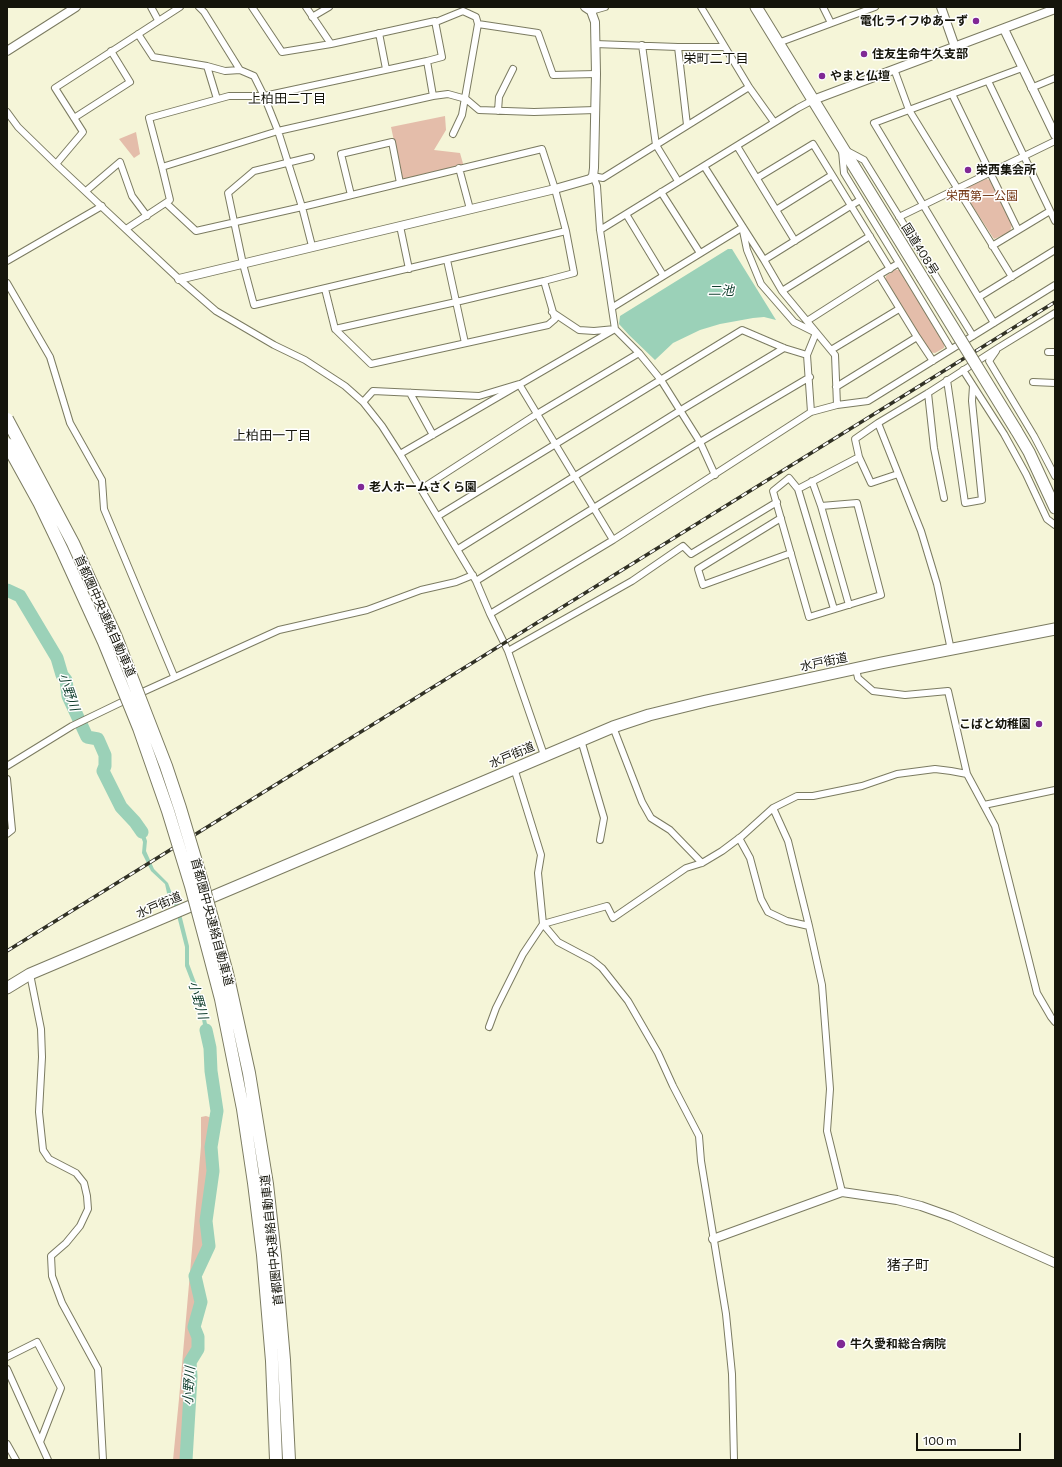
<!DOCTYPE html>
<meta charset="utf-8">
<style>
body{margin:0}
#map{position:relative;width:1062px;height:1467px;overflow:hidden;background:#f5f5d8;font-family:Commissioner,sans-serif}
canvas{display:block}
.frame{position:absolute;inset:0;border:8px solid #15150b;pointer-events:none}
.scale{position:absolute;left:916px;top:1433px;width:105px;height:18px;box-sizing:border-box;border:2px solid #15150b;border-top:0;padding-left:5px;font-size:12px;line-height:14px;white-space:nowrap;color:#15150b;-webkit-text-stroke:3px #fff;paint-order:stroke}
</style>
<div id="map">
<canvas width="1062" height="1467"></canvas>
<div class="frame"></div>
<div class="scale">100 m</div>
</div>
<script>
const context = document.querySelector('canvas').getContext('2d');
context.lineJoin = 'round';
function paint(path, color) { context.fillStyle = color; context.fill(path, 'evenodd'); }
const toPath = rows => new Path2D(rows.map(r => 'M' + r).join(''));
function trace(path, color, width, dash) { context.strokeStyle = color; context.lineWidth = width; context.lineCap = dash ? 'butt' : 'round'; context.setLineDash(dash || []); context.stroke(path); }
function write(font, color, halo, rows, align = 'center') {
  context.font = font + ' Commissioner,"Noto Sans JP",sans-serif'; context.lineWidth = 3; context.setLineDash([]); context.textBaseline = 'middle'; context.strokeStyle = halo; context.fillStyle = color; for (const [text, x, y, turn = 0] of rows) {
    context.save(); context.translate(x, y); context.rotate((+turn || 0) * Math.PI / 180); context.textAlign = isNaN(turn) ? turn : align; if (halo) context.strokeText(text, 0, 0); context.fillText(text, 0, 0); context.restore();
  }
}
paint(toPath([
 [445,116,446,130,434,150,460,153,464,167,407,180,402,178,391,127],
 [136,132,140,154,134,158,119,139],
 [986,179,990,180,1012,225,1010,232,994,239,964,193,965,188],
 [895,270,900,270,945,342,944,348,935,353,929,352,885,282,886,276],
 [206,1116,212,1118,206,1148,209,1167,208,1182,204,1202,203,1219,207,1246,195,1265,194,1272,194,1282,198,1293,192,1329,197,1338,196,1344,188,1363,189,1383,189,1417,182,1460,173,1460,179,1399,201,1146,201,1117]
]), '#e4bdaa');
paint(toPath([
 [728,249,732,249,776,320,764,317,753,318,720,324,700,330,673,343,655,360,629,335,619,324,620,316],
 [133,818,144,832,147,841,146,851,154,869,168,883,171,891,177,898,189,946,189,964,201,996,212,1047,208,1047,197,997,185,966,185,947,173,900,167,893,165,884,151,871,142,853,143,842,140,834,130,820]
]), '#9bd1b8');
trace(toPath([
 [7,590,20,596,57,658,62,675,66,680,68,696,87,737,98,739,105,755,105,766,103,771,121,807,135,822,142,832],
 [186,1460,191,1377,190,1362,198,1349,198,1337,194,1327,201,1302,195,1276,209,1246,206,1221,213,1171,211,1147,217,1111,211,1071,210,1048,206,1030]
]), '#9bd1b8', 13);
const minor = toPath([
 [151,7,158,20],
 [199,7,204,12,240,70,254,76,264,96,278,131,302,207,312,246],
 [252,7,282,52,331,44],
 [306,7,331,44,435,21,442,57,427,61,433,96],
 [701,7,749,87,774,122],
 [823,7,831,23],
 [591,11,605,7],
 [312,17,329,7],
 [436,22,463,11,476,17,478,24,462,115,453,134],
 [478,24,538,33,553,75,596,74],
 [379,33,386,69],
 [138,34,153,57,207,66,225,71,240,70],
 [778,43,875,7],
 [595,44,678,47,724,47],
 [642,45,656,145,678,181],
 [678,47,687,125],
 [207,66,217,99],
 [894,69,909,110,1012,277],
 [988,81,1055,221],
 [1031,88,1055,78],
 [952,94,1018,230],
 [498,111,499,97,513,69],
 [7,112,18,127,56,164,179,279,216,311,274,345,305,360,345,386,363,402,382,426,400,454,476,581,490,614,508,651,544,755],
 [74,118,130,82,111,51],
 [737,146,795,241],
 [847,151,864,160,973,336],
 [311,157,254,171,228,193,243,264,254,305,566,231],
 [56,164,83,132,55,88,180,7],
 [704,166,764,260,782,291,835,355,837,405],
 [162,167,149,118,229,96,264,96,427,61],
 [459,168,470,209],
 [593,176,603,178,749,87],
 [757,178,813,144,890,269],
 [86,191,120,162,132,196,147,216],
 [661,192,700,253],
 [351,195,341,154,392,142,400,183],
 [166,203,196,231,302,207,542,149,555,189,566,231,574,273,544,281,555,319,548,325,371,364,335,329,325,289],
 [776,210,832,175],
 [626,214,663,275],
 [899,217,1055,141],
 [400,226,409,269],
 [126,229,170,200,162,167,278,131,433,96,448,94,466,99,479,110,534,112,595,110],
 [600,230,798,108,813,100],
 [743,231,747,250,761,284,794,322,816,333,807,355],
 [992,246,1050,211],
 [447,260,465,343],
 [764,260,860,200],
 [7,261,102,206],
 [899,263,951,349],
 [7,283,50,357,70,423,102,480,104,509,174,676],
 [782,291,870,236],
 [979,297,1055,250],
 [613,307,743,227],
 [552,312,579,330,594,331,615,329,639,353,661,380,700,442,715,475],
 [807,321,879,275],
 [994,323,874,123,1022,68],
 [335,329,456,302,544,281],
 [917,337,933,361],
 [831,350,899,309],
 [996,351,989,361,1034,436,1055,476],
 [1048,352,1055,352],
 [963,370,1004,434,1026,474,1047,519,1055,525],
 [947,380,965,503,982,500,972,401,973,386],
 [1033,382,1055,383],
 [836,387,917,337,879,275,899,263,844,173,842,151],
 [410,393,433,435],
 [928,393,934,448,944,498],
 [363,402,373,391,479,396,519,384,613,540],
 [878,423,921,531,937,584,951,650],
 [400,454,615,329,600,230,597,186,593,176],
 [859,457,871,483,898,474],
 [812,481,821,506,849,605],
 [421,489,537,414,639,353],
 [798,489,834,609],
 [821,506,857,503,881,595,809,617,773,491,789,478,798,489,859,457,855,439,878,423,928,393,998,348,1055,313],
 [438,516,742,330,784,348,807,355,811,412],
 [781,518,698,569,703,585,791,553],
 [458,549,681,410,784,348],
 [476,581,700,442,810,377],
 [490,614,613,540,811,412,837,405,868,401,1055,285],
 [508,651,632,581,683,546,691,554,777,502],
 [856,669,858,678,873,691,905,695,948,691,967,774,995,826,1037,993,1051,1017,1055,1022],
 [136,695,279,630,367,610,421,590,456,582,473,575],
 [613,727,642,802,651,818,670,830,702,863],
 [581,740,604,818,600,840],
 [7,766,72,726,128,699],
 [514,768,541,855,538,873,543,924,558,942,592,960,602,968,628,1001,658,1053,673,1086,699,1136,701,1161,726,1314,732,1374,734,1460],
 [7,779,12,830,7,834],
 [984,805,1055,790],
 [773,808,788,841,809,926],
 [739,838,750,858,761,899,768,912,787,921,809,926,822,985,830,1089,827,1131,842,1192],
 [30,974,41,1029,42,1057,39,1112,43,1150,49,1159,76,1173,84,1183,87,1196,88,1209,80,1226,66,1243,51,1256,52,1276,62,1303,98,1369,103,1460],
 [489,1027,496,1008,523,954,543,924,607,906,613,918,686,868,702,863,722,851,742,836,773,808,797,796,813,796,862,786,897,774,935,769,951,771,967,774],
 [7,1357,37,1342,61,1388,40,1442],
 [7,1369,48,1460],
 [7,1444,16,1460]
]);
const tertiary = toPath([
 [941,7,955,47],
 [1004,29,1055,135],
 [7,51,76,7],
 [813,100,1055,9],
 [179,279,555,189,590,179,593,176,594,168,596,74,595,22,591,11,585,7],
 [713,1239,842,1192,897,1200,921,1206,952,1217,1055,1263]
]);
const trunk = toPath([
 [756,7,922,277],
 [1016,430,1029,452,1055,508],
 [7,988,30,974,613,727,649,715,706,701,881,663,1055,629]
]);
trace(minor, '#7b7b61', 8);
trace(tertiary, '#7b7b61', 10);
trace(trunk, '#7b7b61', 13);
trace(minor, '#fff', 6);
trace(tertiary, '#fff', 8);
trace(trunk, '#fff', 11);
const rail = toPath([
 [7,951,1055,302]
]);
trace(rail, '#313125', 3.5);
trace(rail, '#fff', 2, [6]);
const trunkBridge = toPath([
 [922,277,1016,430]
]);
const motorwayBridge = toPath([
 [7,419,73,543,116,637,166,766,180,808,203,885,227,973,249,1073,267,1184,275,1256,284,1360,289,1460],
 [7,444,39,502,62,550,104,642,139,728,168,811,191,886,210,957,221,999,243,1109,254,1183,263,1255,272,1361,276,1460]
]);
trace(trunkBridge, '#7b7b61', 13, []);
trace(motorwayBridge, '#7b7b61', 14, []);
trace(trunkBridge, '#fff', 11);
trace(motorwayBridge, '#fff', 12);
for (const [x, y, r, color] of [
 [976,21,4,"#802895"],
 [864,54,4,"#802895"],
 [822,76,4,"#802895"],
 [968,170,4,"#802895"],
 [361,487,4,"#802895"],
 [1039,724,4,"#802895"],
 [841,1344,5,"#802895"]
]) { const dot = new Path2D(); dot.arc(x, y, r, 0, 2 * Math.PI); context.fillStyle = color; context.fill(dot); trace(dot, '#fff', 1.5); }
write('bold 12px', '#15150b', '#fff', [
 ["電化ライフゆあーず",968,21,"right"],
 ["住友生命牛久支部",872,54],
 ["やまと仏壇",830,76],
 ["栄西集会所",976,170],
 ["老人ホームさくら園",369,487],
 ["こばと幼稚園",1031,724,"right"],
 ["牛久愛和総合病院",850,1344]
], 'left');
write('12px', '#743816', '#fff', [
 ["栄西第一公園",982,196]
]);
write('12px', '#15150b', '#fff', [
 ["国道408号",920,249,58],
 ["首都圏中央連絡自動車道",105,616,66],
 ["水戸街道",824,662,-12],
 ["水戸街道",512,755,-23],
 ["水戸街道",159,905,-23],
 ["首都圏中央連絡自動車道",212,922,75],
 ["首都圏中央連絡自動車道",272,1240,-96]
]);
write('13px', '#15150b', '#fff', [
 ["栄町二丁目",716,59],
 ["上柏田二丁目",287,99],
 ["上柏田一丁目",272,436]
]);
write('italic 13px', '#0f3d2c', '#fff', [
 ["二池",721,291],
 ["小野川",69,692,71],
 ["小野川",198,1000,74],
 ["小野川",189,1386,-86]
]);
write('14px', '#15150b', '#fff', [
 ["猪子町",908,1265]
]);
</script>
